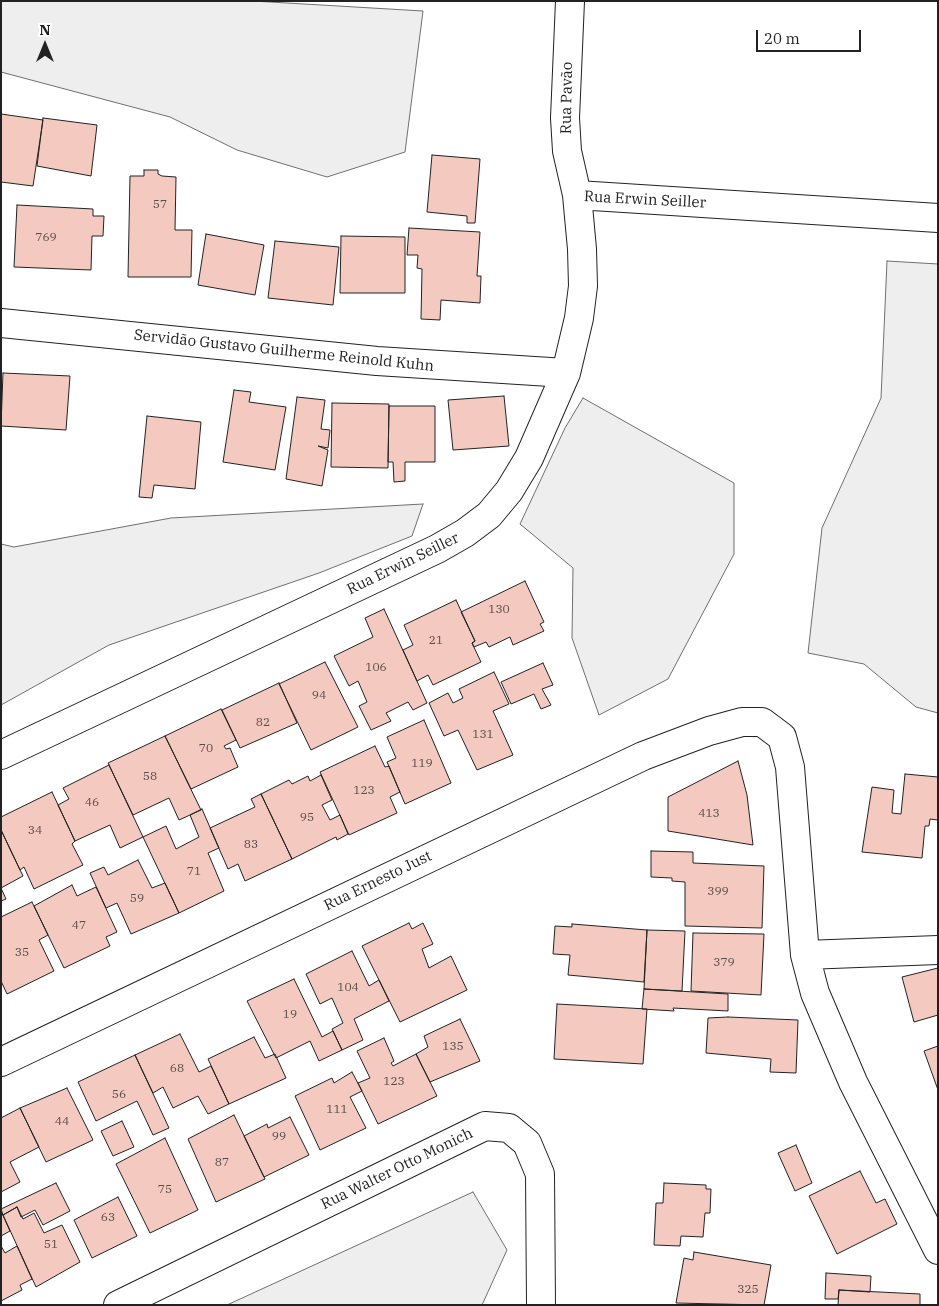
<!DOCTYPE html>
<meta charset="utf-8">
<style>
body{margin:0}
#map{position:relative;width:939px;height:1306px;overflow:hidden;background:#fff;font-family:"IBM Plex Serif",serif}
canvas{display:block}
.frame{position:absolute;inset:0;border:2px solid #222;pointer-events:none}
.north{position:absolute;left:20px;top:20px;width:50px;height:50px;-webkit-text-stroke:4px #fff;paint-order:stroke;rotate:0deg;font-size:14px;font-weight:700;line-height:20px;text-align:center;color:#222}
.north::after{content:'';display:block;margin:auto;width:18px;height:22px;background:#222;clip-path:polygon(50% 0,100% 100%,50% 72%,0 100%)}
.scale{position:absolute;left:756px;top:30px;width:105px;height:22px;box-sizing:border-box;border:2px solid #222;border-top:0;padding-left:6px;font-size:15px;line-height:18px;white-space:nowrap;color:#222;-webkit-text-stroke:4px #fff;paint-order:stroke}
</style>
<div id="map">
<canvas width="939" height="1306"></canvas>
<div class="frame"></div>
<div class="north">N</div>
<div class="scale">20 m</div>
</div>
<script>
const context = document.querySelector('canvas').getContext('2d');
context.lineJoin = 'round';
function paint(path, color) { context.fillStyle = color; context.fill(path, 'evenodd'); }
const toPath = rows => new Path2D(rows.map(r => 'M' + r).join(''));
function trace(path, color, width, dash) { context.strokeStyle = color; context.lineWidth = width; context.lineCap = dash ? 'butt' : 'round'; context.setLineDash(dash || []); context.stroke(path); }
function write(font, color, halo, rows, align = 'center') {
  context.font = font + ' "IBM Plex Serif",serif'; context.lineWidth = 4; context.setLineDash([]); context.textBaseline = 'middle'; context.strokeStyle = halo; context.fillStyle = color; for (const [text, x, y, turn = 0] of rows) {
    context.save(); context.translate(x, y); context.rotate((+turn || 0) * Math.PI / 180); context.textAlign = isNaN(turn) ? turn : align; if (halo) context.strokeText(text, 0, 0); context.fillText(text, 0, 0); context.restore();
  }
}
const green = toPath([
 [1,1,253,1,423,11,405,152,327,177,237,150,170,117,1,72,1,1],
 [887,261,938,264,938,713,916,707,864,664,808,653,822,528,881,398,887,261],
 [583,398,734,483,734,554,668,679,599,715,572,638,573,568,520,524,565,428,583,398],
 [423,504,412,536,319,573,109,645,1,705,1,544,14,547,171,518,423,504],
 [473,1192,507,1250,482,1305,227,1305,473,1192]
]);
paint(green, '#eee');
trace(green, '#6f6f6f', 1);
const building = toPath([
 [1,114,43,120,33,186,1,182,1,114],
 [43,118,97,125,91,176,37,166,43,118],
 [432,155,480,159,475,223,467,223,467,216,427,212,432,155],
 [144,170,158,170,158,174,162,176,176,177,175,230,192,230,191,277,128,277,130,176,144,176,144,170],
 [17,205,93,209,93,216,104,216,103,236,92,236,91,270,14,267,17,205],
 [409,228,480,232,477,276,481,276,480,303,441,300,440,320,421,319,422,269,417,268,418,255,407,255,409,228],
 [206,234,264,245,255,295,198,285,206,234],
 [341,236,405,237,405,293,340,293,341,236],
 [275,241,339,247,333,305,268,298,275,241],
 [3,373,70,376,66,430,1,426,3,373],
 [234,390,251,392,249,402,286,407,275,470,223,462,234,390],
 [504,396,509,446,453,450,448,400,504,396],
 [297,397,325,400,321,429,330,430,328,448,318,446,328,450,322,486,286,479,297,397],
 [332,403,389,404,388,468,331,467,332,403],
 [389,406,435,406,435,462,405,462,405,481,394,482,393,462,388,462,389,406],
 [147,416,201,422,195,489,154,485,152,498,139,497,147,416],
 [525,581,544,622,540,624,544,631,513,645,510,637,489,647,486,642,474,647,472,643,475,641,461,612,525,581],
 [456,600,475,641,472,643,481,662,433,685,428,675,417,681,403,650,413,645,404,625,456,600],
 [384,609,427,703,413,710,408,702,386,713,391,721,371,730,359,706,367,702,358,681,349,686,334,656,373,637,365,618,384,609],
 [325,662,358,727,311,750,279,684,325,662],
 [543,663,553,685,542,689,551,705,541,709,534,694,511,704,501,682,543,663],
 [494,672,509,704,493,711,513,755,477,770,458,730,444,736,429,703,448,693,453,703,463,698,459,689,494,672],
 [279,683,297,723,240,748,222,710,279,683],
 [221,709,236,740,224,746,226,749,230,748,238,767,191,789,165,736,221,709],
 [424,720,451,783,405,804,387,762,396,758,387,737,424,720],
 [165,736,201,810,179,820,169,798,133,815,108,763,165,736],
 [375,746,385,767,389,766,400,792,390,797,397,813,349,835,320,772,375,746],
 [738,761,747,795,753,845,668,831,668,797,738,761],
 [109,765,143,837,120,848,110,825,75,841,58,805,69,799,63,788,109,765],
 [905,774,938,777,938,820,930,819,929,826,925,826,922,858,862,852,872,787,894,790,892,813,901,814,905,774],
 [321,775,332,800,322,805,330,820,340,815,348,834,337,840,336,837,292,859,261,794,289,780,292,784,308,776,310,781,321,775],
 [52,792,75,841,72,844,83,865,34,889,24,867,20,870,1,830,1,817,52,792],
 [261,794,292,859,245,881,238,864,228,869,210,828,255,807,251,799,261,794],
 [202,809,219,848,208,853,224,891,179,913,143,837,166,826,176,849,199,837,190,815,202,809],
 [1,830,23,876,1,888,6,899,1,901,1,830],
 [651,851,693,852,693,863,764,866,762,928,685,926,685,882,672,881,672,878,651,877,651,851],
 [138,860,152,888,165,883,179,913,131,934,117,903,106,908,90,873,104,867,108,875,138,860],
 [72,885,77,896,96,887,117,932,106,937,110,946,64,968,34,906,72,885],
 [32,902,48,935,39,940,54,971,7,994,1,981,1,917,32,902],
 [409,923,412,929,423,923,433,944,422,949,429,968,451,956,467,990,400,1022,362,946,409,923],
 [572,924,647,930,644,982,568,975,570,955,553,954,555,926,572,927,572,924],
 [647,930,685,931,682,991,644,989,647,930],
 [693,933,764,934,761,995,691,991,693,933],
 [352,951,369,986,379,980,389,1001,354,1019,363,1040,342,1050,332,1029,343,1023,332,998,320,1004,306,974,352,951],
 [938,968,938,1015,914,1022,902,977,938,968],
 [294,979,322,1037,333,1031,342,1050,319,1061,310,1041,276,1058,247,1001,294,979],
 [644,989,728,994,728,1011,673,1008,674,1011,642,1009,644,989],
 [557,1004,647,1009,643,1064,554,1059,557,1004],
 [728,1017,798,1020,796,1073,770,1072,771,1059,706,1053,708,1018,728,1017],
 [460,1019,480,1061,430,1082,416,1054,428,1047,424,1036,460,1019],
 [180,1034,199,1072,211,1066,229,1104,208,1114,198,1096,173,1108,163,1087,153,1093,135,1055,180,1034],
 [254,1037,265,1058,275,1054,286,1078,229,1104,208,1059,254,1037],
 [384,1038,394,1061,391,1063,393,1066,416,1054,437,1096,378,1124,358,1083,370,1078,357,1051,384,1038],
 [938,1046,938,1090,924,1051,938,1046],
 [135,1055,169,1128,153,1135,137,1101,96,1121,78,1082,135,1055],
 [352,1072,362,1091,350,1097,366,1128,320,1150,295,1096,332,1078,334,1083,352,1072],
 [67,1088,93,1140,46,1162,20,1108,67,1088],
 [20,1108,39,1147,10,1162,20,1182,1,1192,1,1118,20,1108],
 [234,1115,265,1179,216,1202,188,1139,234,1115],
 [290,1117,309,1155,264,1177,244,1136,267,1124,268,1128,290,1117],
 [122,1121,134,1147,113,1156,101,1131,122,1121],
 [165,1138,198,1210,150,1233,116,1164,165,1138],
 [796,1145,812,1183,795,1191,778,1153,796,1145],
 [860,1171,876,1203,885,1199,897,1224,837,1254,809,1196,860,1171],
 [56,1183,70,1211,43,1225,35,1210,21,1217,17,1207,3,1215,1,1209,56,1183],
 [664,1183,706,1185,706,1189,711,1189,710,1213,705,1213,703,1237,681,1236,680,1246,654,1245,656,1203,663,1203,664,1183],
 [118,1197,137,1236,92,1258,74,1220,118,1197],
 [17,1207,23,1219,34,1213,44,1233,62,1225,80,1262,36,1287,3,1215,17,1207],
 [1,1211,10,1231,1,1236,1,1211],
 [1,1246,5,1253,17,1246,32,1279,20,1285,22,1290,1,1301,1,1246],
 [694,1252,771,1265,764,1305,676,1303,684,1258,693,1260,694,1252],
 [826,1273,871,1276,870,1292,839,1290,838,1299,825,1299,826,1273],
 [839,1290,920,1294,920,1305,838,1305,839,1290]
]);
paint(building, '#f3c9c0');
trace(building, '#222', 1);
const minor = toPath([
 [577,195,938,218],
 [1,323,377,361,566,373],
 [1,755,437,549,465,533,489,515,509,491,529,458,566,373,579,318,583,286,582,249,577,195,567,151,565,118,570,1],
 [805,955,938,950],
 [1,1062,643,756,709,731,742,722,762,722,782,737,790,767,805,955,815,993,853,1082,938,1250],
 [118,1305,485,1126,509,1128,527,1143,540,1174,541,1305]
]);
trace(minor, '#222', 30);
trace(minor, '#fff', 28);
write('12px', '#564c4a', null, [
 ["57",160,205],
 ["769",46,238],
 ["130",499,610],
 ["21",436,641],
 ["106",376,668],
 ["94",319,696],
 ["82",263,723],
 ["131",483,735],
 ["70",206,749],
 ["119",422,764],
 ["58",150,777],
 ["123",364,791],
 ["46",92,803],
 ["413",709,814],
 ["95",307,818],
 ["34",35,831],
 ["83",251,845],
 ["71",194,872],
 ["399",718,892],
 ["59",137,899],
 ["47",79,926],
 ["35",22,953],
 ["379",724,963],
 ["104",348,988],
 ["19",290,1015],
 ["135",453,1047],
 ["68",177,1069],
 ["123",394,1082],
 ["56",119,1095],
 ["111",337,1110],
 ["44",62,1122],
 ["99",279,1137],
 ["87",222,1163],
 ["75",165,1190],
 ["63",108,1218],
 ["51",51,1245],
 ["325",748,1290]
]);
write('15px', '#222', '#fff', [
 ["Rua Pavão",567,98,-89],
 ["Rua Erwin Seiller",645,200,3],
 ["Servidão Gustavo Guilherme Reinold Kuhn",284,351,6],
 ["Rua Erwin Seiller",403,564,-26],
 ["Rua Ernesto Just",378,881,-26],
 ["Rua Walter Otto Monich",397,1169,-26]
]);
</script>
